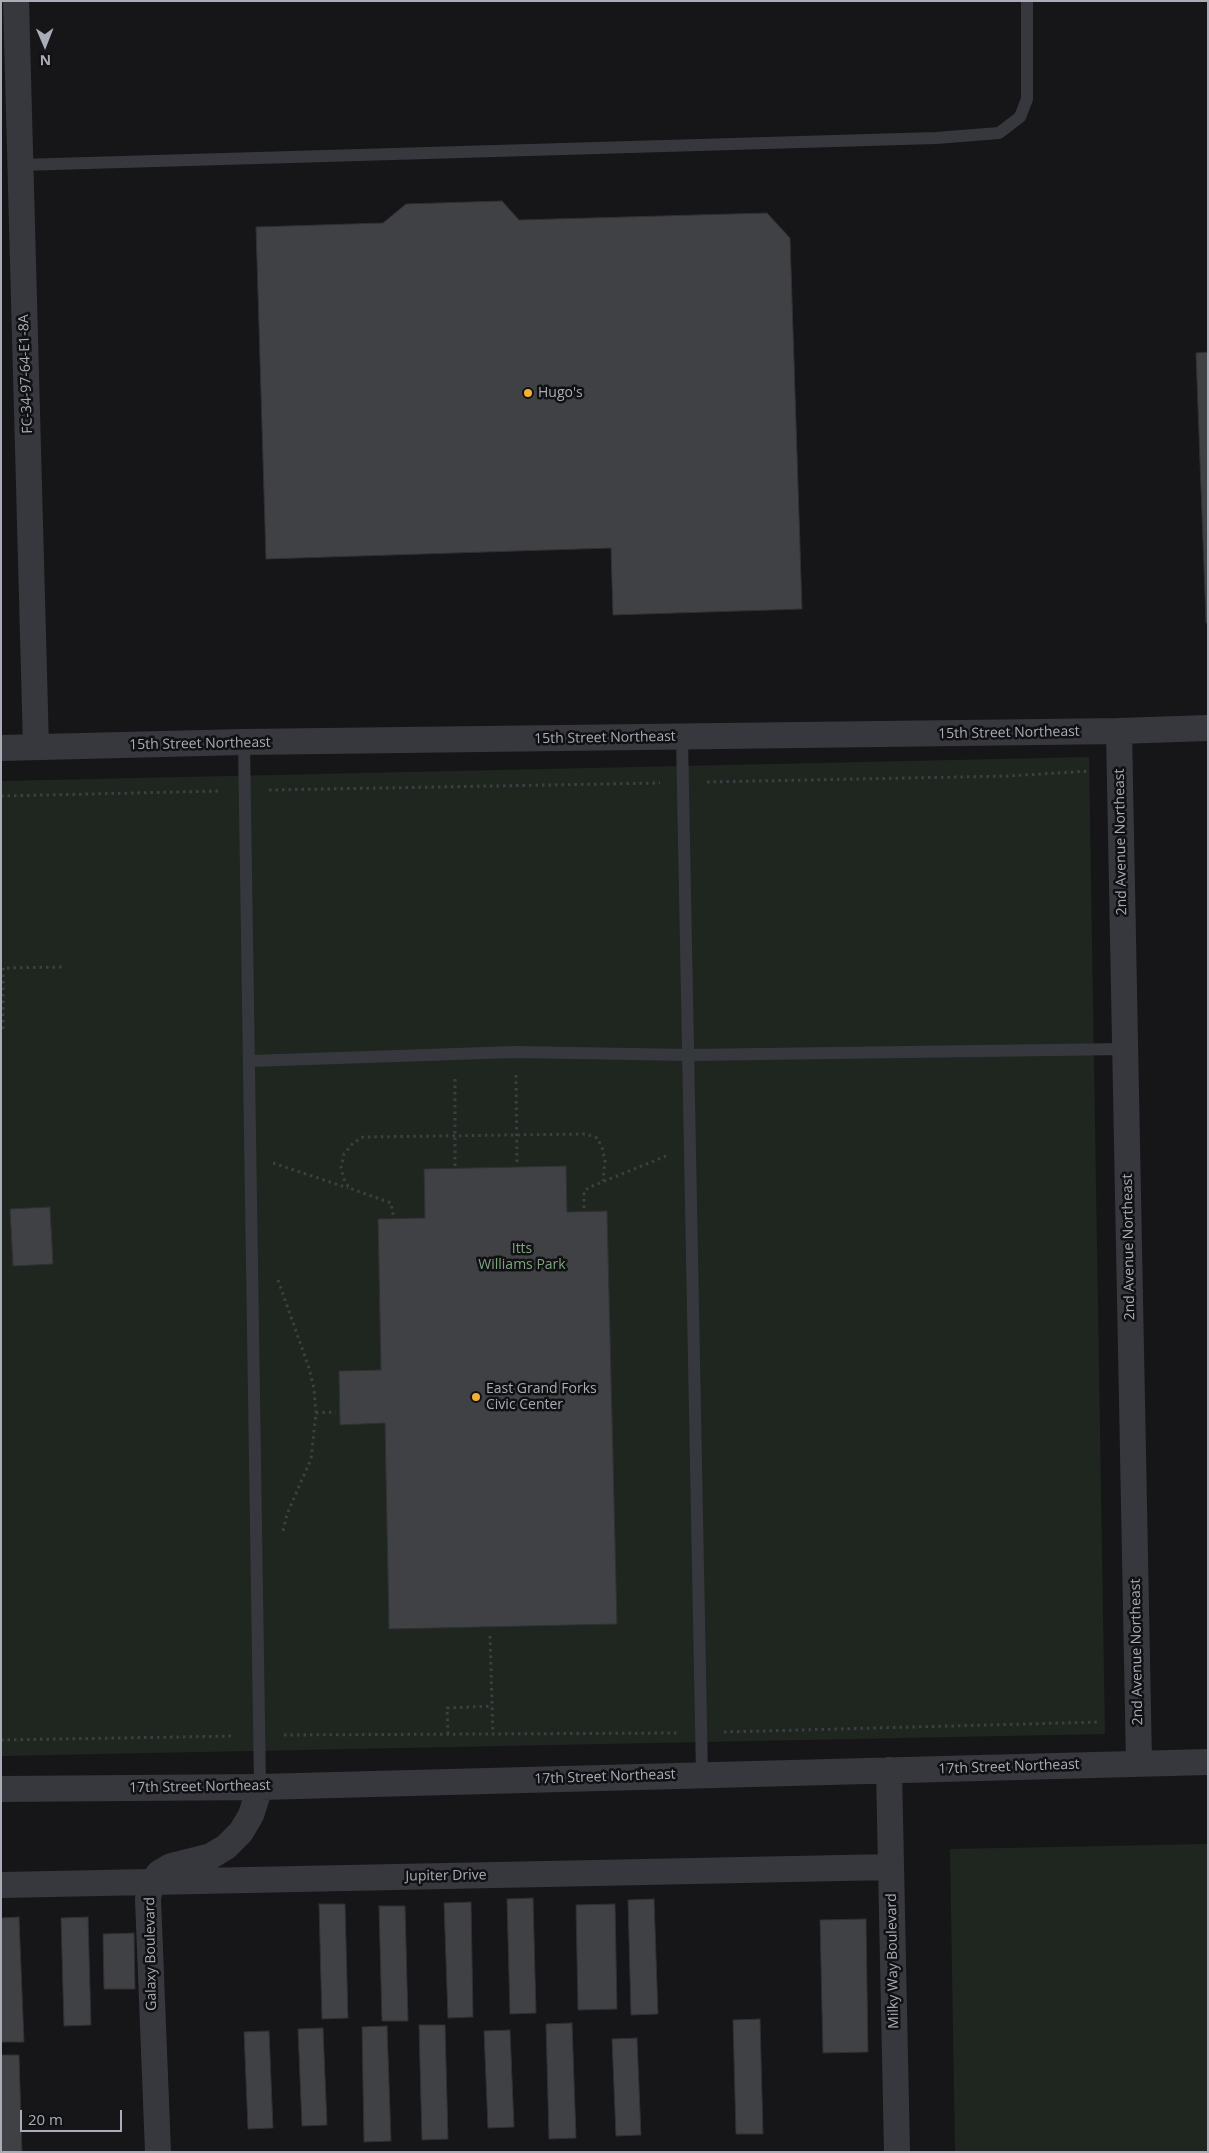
<!DOCTYPE html>
<style>
body{margin:0}
#map{position:relative;width:1209px;height:2153px;overflow:hidden;background:#161618;font-family:"Open Sans",sans-serif}
canvas{display:block}
.frame{position:absolute;inset:0;border:2px solid #a8adb8;pointer-events:none}
.north{position:absolute;left:20px;top:20px;width:50px;height:50px;-webkit-text-stroke:4px #111113;paint-order:stroke;rotate:179deg;font-size:14px;font-weight:700;line-height:20px;text-align:center;color:#a8adb8}
.north::after{content:'';display:block;margin:auto;width:18px;height:22px;background:#a8adb8;clip-path:polygon(50% 0,100% 100%,50% 72%,0 100%)}
.scale{position:absolute;left:20px;top:2110px;width:102px;height:22px;box-sizing:border-box;border:2px solid #a8adb8;border-top:0;padding-left:6px;font-size:15px;line-height:18px;white-space:nowrap;color:#a8adb8;-webkit-text-stroke:4px #111113;paint-order:stroke}
</style>
<div id="map">
<canvas width="1209" height="2153"></canvas>
<div class="frame"></div>
<div class="north">N</div>
<div class="scale">20 m</div>
</div>
<script>
const context = document.querySelector('canvas').getContext('2d');
context.lineJoin = 'round';
function paint(path, color) { context.fillStyle = color; context.fill(path, 'evenodd'); }
const toPath = rows => new Path2D(rows.map(r => 'M' + r).join(''));
function trace(path, color, width, dash) { context.strokeStyle = color; context.lineWidth = width; context.lineCap = dash ? 'butt' : 'round'; context.setLineDash(dash || []); context.stroke(path); }
function write(font, color, halo, rows, align = 'center') {
  context.font = font + ' "Open Sans",sans-serif'; context.lineWidth = 5; context.setLineDash([]); context.textBaseline = 'middle'; context.strokeStyle = halo; context.fillStyle = color; for (const [text, x, y, turn = 0] of rows) {
    context.save(); context.translate(x, y); context.rotate((+turn || 0) * Math.PI / 180); context.textAlign = isNaN(turn) ? turn : align; if (halo) context.strokeText(text, 0, 0); context.fillText(text, 0, 0); context.restore();
  }
}
paint(toPath([
 [1089,757,1105,1734,1,1756,1,781],
 [1208,1844,1208,2152,955,2152,950,1849]
]), '#1e261f');
const building = toPath([
 [502,201,519,220,767,213,790,238,802,609,613,615,611,548,266,559,256,227,383,223,406,204,502,201],
 [1208,352,1208,623,1206,623,1196,353,1208,352],
 [566,1166,567,1212,607,1211,617,1624,389,1629,385,1423,340,1425,339,1371,381,1370,378,1219,425,1218,424,1169,566,1166],
 [50,1207,53,1264,13,1266,10,1209,50,1207],
 [533,1898,536,2013,510,2014,507,1899,533,1898],
 [654,1899,658,2014,631,2015,628,1900,654,1899],
 [471,1902,473,2017,448,2018,444,1903,471,1902],
 [319,1904,345,1904,348,2018,322,2019,319,1904],
 [615,1904,617,2009,578,2010,576,1905,615,1904],
 [379,1906,405,1906,408,2021,382,2021,379,1906],
 [19,1917,24,2042,1,2042,1,1918,19,1917],
 [88,1917,91,2025,64,2026,61,1918,88,1917],
 [866,1919,868,2052,823,2053,820,1920,866,1919],
 [134,1933,135,1989,104,1989,103,1934,134,1933],
 [760,2019,763,2134,736,2134,733,2020,760,2019],
 [572,2023,576,2138,549,2139,546,2024,572,2023],
 [419,2025,445,2025,448,2139,422,2140,419,2025],
 [387,2026,391,2141,364,2142,362,2027,387,2026],
 [323,2028,327,2125,302,2126,298,2029,323,2028],
 [510,2030,514,2127,488,2128,484,2031,510,2030],
 [269,2031,273,2128,248,2129,244,2032,269,2031],
 [637,2038,641,2135,616,2136,612,2039,637,2038],
 [1,2055,19,2055,22,2152,1,2152,1,2055]
]);
paint(building, '#404145');
trace(building, '#303034', 1);
trace(toPath([
 [707,782,1008,776,1090,771],
 [269,790,660,783],
 [1,796,221,791],
 [3,1029,3,968,63,967],
 [516,1075,517,1164],
 [455,1079,455,1166],
 [273,1163,348,1188],
 [584,1208,584,1191,590,1187,666,1156],
 [393,1215,391,1203,349,1188,344,1179,341,1168,344,1154,353,1143,363,1137,586,1134,597,1138,602,1147,605,1161,603,1181],
 [278,1280,309,1368,314,1389,316,1413,311,1459,287,1514,283,1531],
 [316,1413,336,1412],
 [490,1636,493,1734],
 [724,1732,1100,1722],
 [448,1734,447,1708,492,1706],
 [284,1735,677,1733],
 [1,1740,235,1736]
]), '#3d3f44', 3, [2.5, 4]);
trace(toPath([
 [20,165,936,138,999,133,1020,117,1027,99,1027,1],
 [682,737,702,1775],
 [244,742,260,1787],
 [249,1061,515,1052,689,1055,1125,1049]
]), '#37383d', 12);
trace(toPath([
 [16,1,36,747],
 [1119,731,1139,1763],
 [1,748,244,742,1119,731,1208,728],
 [889,1770,897,2152],
 [1,1789,260,1787,1208,1762],
 [1,1885,891,1867],
 [158,2152,148,1899,151,1883,159,1873,171,1866,211,1856,226,1847,241,1832,251,1815,260,1787]
]), '#37383d', 26);
for (const [x, y, r, color] of [
 [528,393,5,"#f2b134"],
 [476,1397,5,"#f2b134"]
]) { const dot = new Path2D(); dot.arc(x, y, r, 0, 2 * Math.PI); context.fillStyle = color; context.fill(dot); trace(dot, '#111113', 2); }
write('14px', '#a8adb8', '#111113', [
 ["FC-34-97-64-E1-8A",26,374,-92],
 ["15th Street Northeast",1009,733,-1],
 ["15th Street Northeast",605,738,-1],
 ["15th Street Northeast",200,744,-1],
 ["2nd Avenue Northeast",1121,842,-91],
 ["2nd Avenue Northeast",1129,1247,-91],
 ["2nd Avenue Northeast",1137,1652,-91],
 ["17th Street Northeast",1009,1767,-2],
 ["17th Street Northeast",605,1777,-2],
 ["17th Street Northeast",200,1787,-1],
 ["Jupiter Drive",446,1876,-1],
 ["Galaxy Boulevard",151,1954,-91],
 ["Milky Way Boulevard",893,1961,-91]
]);
write('14px', '#a8adb8', '#111113', [
 ["Hugo's",538,393],
 ["East Grand Forks",486,1389],
 ["Civic Center",486,1405]
], 'left');
write('14px', '#7fa381', '#111113', [
 ["Itts",522,1249],
 ["Williams Park",522,1265]
]);
</script>
